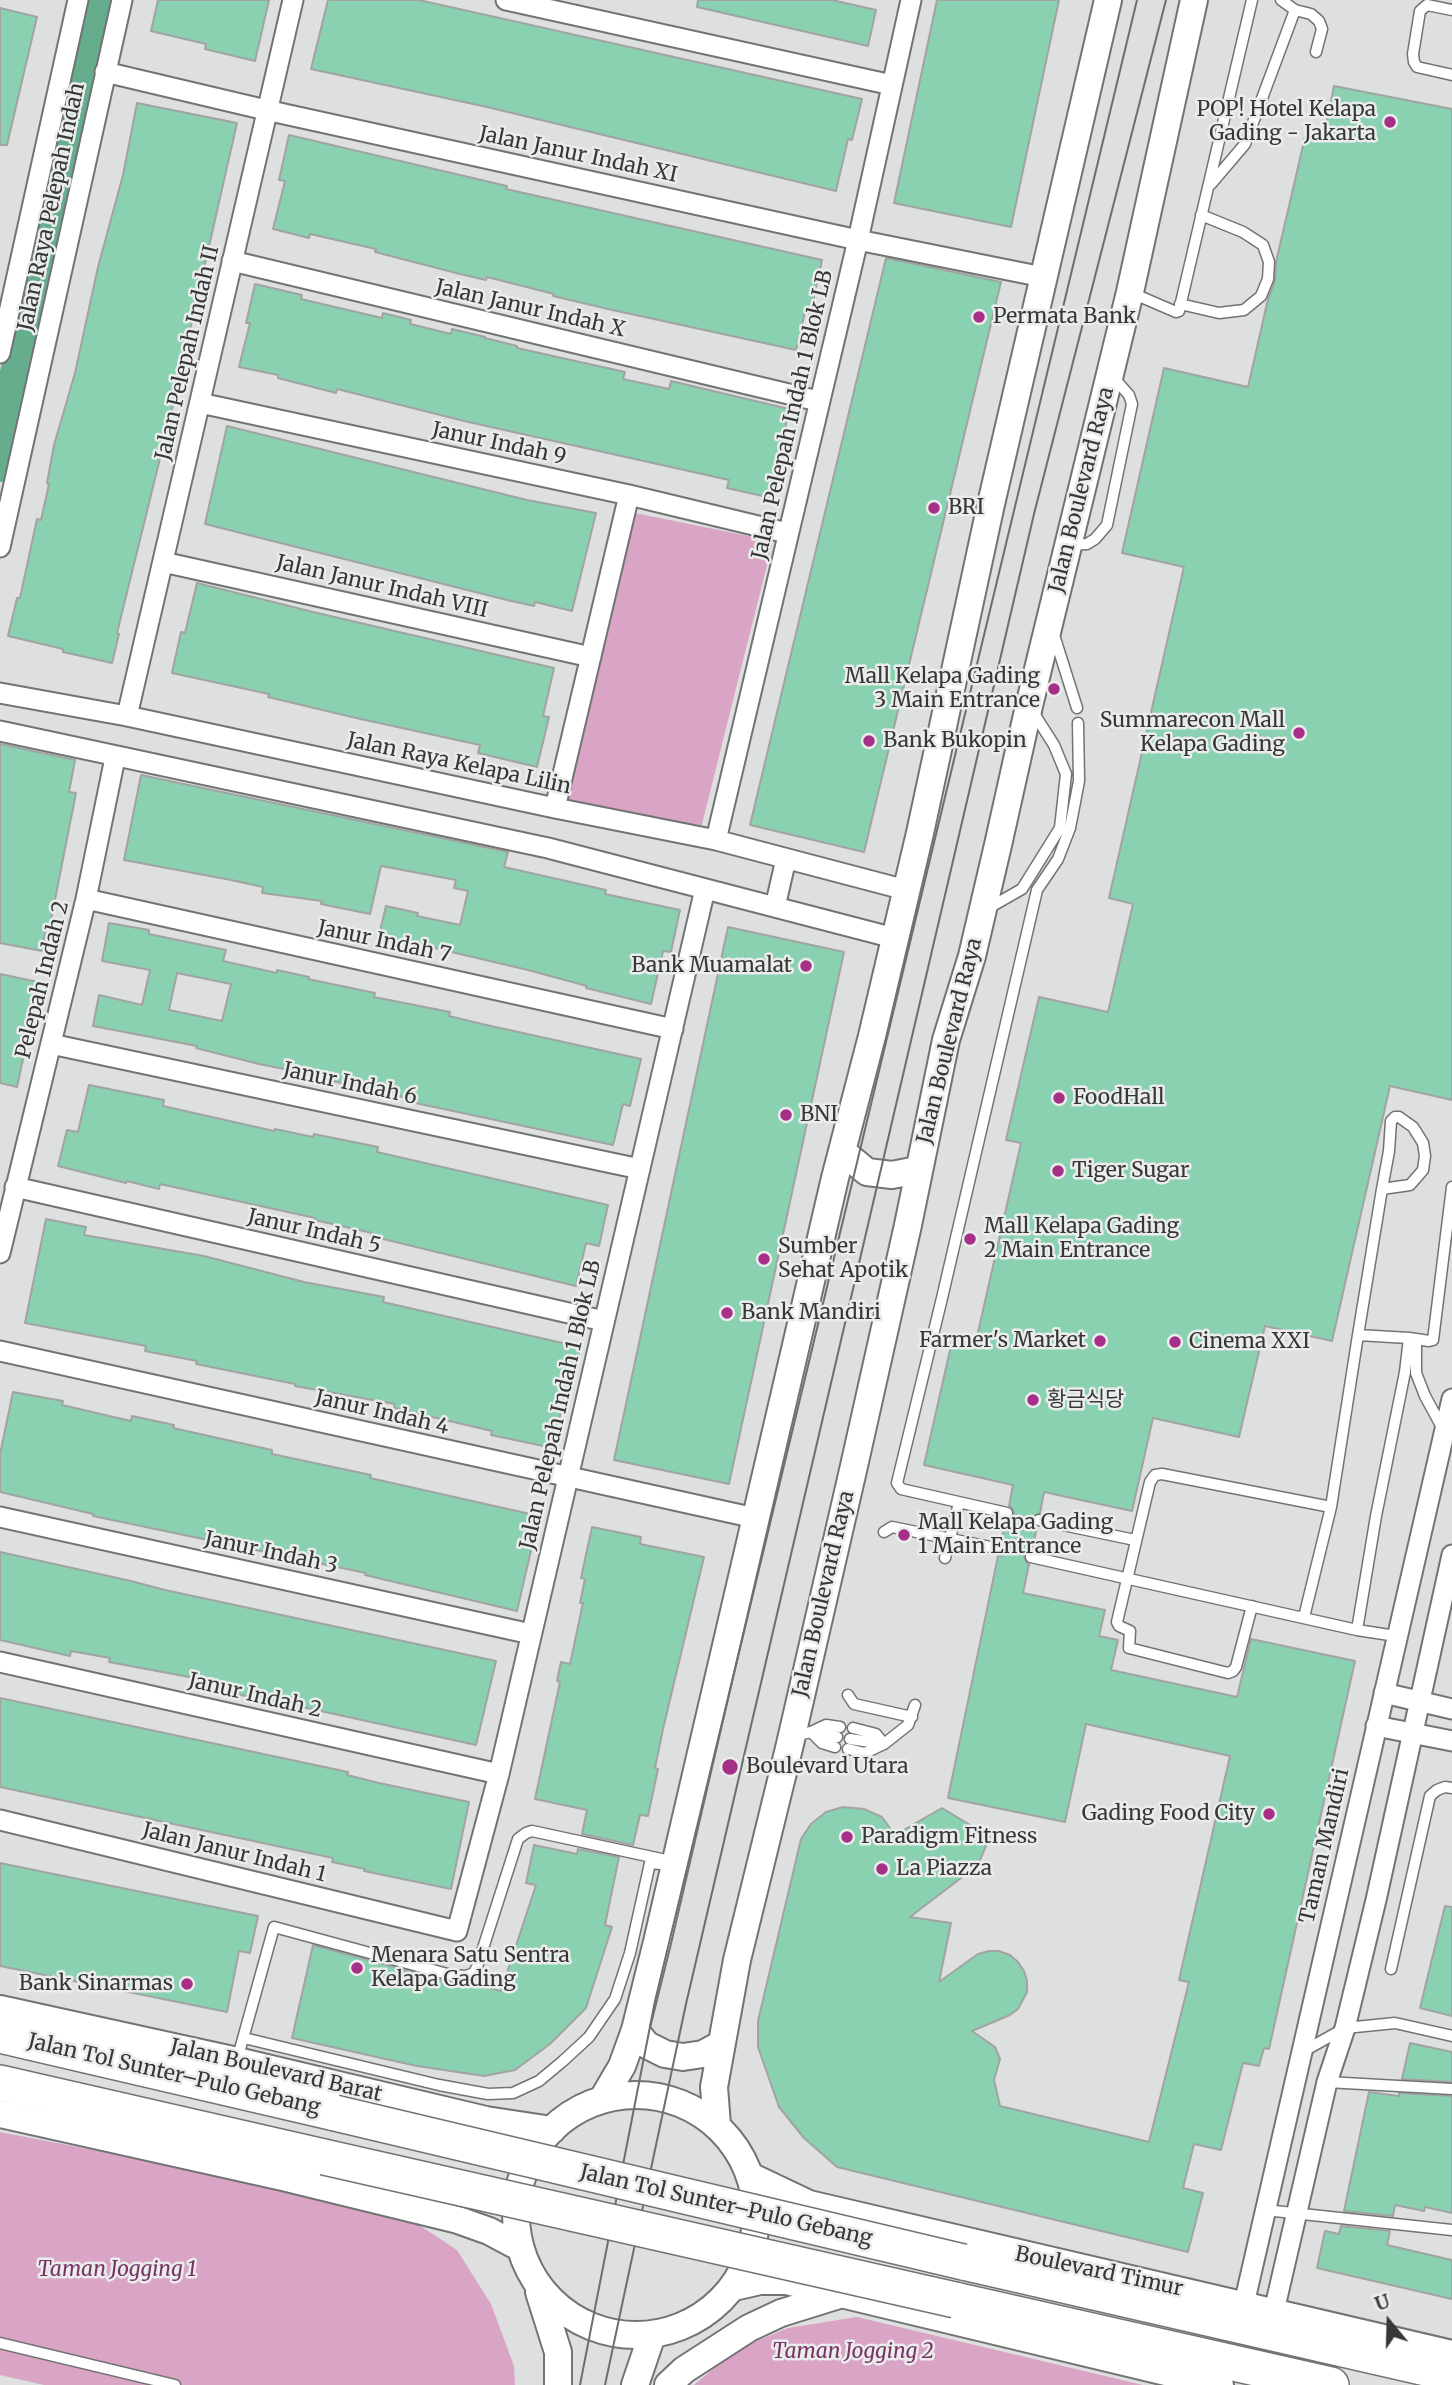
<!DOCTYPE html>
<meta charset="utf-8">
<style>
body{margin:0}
#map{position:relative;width:1452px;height:2385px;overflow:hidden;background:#dde0de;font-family:Merriweather,serif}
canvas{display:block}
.north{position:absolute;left:1354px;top:2287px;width:70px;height:70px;-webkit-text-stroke:5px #eaedeb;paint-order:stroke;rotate:341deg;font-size:19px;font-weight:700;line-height:28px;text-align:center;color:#363736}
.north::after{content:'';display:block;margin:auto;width:24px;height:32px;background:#363736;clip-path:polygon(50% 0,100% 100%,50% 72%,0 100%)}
</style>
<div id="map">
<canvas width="1452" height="2385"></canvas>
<div class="north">U</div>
</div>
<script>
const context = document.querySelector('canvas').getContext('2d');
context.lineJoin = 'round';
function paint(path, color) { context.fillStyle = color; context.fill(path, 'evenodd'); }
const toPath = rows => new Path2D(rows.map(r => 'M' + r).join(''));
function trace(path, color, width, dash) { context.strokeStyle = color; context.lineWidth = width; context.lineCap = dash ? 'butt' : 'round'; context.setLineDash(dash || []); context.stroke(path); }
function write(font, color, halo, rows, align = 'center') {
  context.font = font + ' Merriweather,"Noto Sans KR",serif'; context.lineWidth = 5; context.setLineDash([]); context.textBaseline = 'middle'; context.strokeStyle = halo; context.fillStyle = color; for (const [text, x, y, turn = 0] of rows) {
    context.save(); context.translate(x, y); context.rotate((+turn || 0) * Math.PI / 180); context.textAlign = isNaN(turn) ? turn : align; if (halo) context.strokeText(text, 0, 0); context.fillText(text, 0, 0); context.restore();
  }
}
paint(toPath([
 [630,512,773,541,700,832,558,804],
 [0,2132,393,2208,457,2250,491,2304,514,2366,515,2385,44,2385,0,2375],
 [857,2317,1143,2385,694,2385,735,2350,788,2328]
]), '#d9a4c6');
trace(toPath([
 [0,462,104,0]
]), '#66ad8e', 40);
const building = toPath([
 [158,0,269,0,255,61,205,49,206,44,151,31,158,0],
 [328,0,419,0,862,99,852,140,848,139,836,191,487,107,311,69,328,0],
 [698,0,832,0,876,10,868,46,697,7,698,0],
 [937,0,1059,0,1011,227,894,203,937,0],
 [0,8,37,17,7,145,0,145,0,8],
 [1334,86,1452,109,1452,1100,1390,1086,1332,1341,1265,1326,1239,1437,1153,1418,1132,1511,1044,1492,1040,1513,1032,1518,1032,1523,1037,1527,1032,1550,1026,1552,1024,1556,1026,1562,1029,1564,1023,1593,1105,1610,1099,1636,1118,1640,1111,1670,1237,1697,1251,1639,1355,1661,1269,2049,1264,2048,1259,2066,1243,2063,1221,2150,1194,2144,1183,2188,1203,2193,1188,2252,837,2167,804,2138,779,2107,758,2047,758,2021,801,1839,811,1824,826,1812,843,1807,864,1809,882,1817,895,1835,942,1808,990,1837,980,1860,961,1878,910,1917,951,1923,939,1982,978,1954,989,1951,999,1951,1010,1955,1018,1962,1024,1971,1027,1981,1027,1992,1018,2009,1010,2015,972,2031,995,2047,1000,2059,994,2080,1000,2106,1149,2142,1189,1982,1179,1980,1230,1756,1086,1724,1065,1822,948,1798,998,1556,1003,1556,1007,1551,1007,1546,1001,1542,1006,1520,1012,1518,1014,1514,1012,1508,1009,1506,1013,1485,924,1465,953,1337,976,1341,1021,1143,1006,1140,1039,997,1108,1012,1133,904,1109,898,1184,567,1122,553,1164,368,1248,387,1268,299,1275,281,1276,262,1305,137,1323,141,1334,86],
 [137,103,237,123,170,418,117,633,119,634,112,663,63,652,63,649,8,636,17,598,20,598,37,519,41,520,49,484,47,483,54,445,75,373,98,267,123,175,137,103],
 [289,135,507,186,506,189,822,260,810,314,805,312,796,350,608,309,553,296,554,294,487,277,486,280,460,274,375,252,376,249,310,234,309,238,273,229,285,181,279,180,289,135],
 [886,258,1001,282,864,852,750,825,886,258],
 [255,284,302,295,301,299,382,318,383,313,411,320,410,324,451,334,452,329,485,337,485,338,517,346,517,348,625,372,623,379,669,389,671,381,789,409,771,498,727,488,729,480,464,421,337,389,336,393,278,378,278,375,239,367,250,323,246,323,255,284],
 [227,426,527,500,596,513,572,611,535,602,534,606,507,600,205,524,227,426],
 [197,583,313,612,554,668,543,716,549,717,537,767,478,753,480,745,356,718,268,697,269,694,172,673,181,632,185,633,197,583],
 [0,744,75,760,69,792,76,793,49,930,46,929,42,951,0,943,0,744],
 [141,775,508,852,504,867,606,890,605,894,680,910,671,952,663,951,651,1004,586,988,587,986,528,970,379,935,386,906,418,913,417,916,460,925,468,891,454,888,456,880,381,866,370,914,321,904,322,901,262,893,263,887,231,880,124,860,141,775],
 [109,923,149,930,149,934,226,950,223,961,277,973,277,970,309,977,308,979,375,993,374,997,450,1012,449,1016,482,1024,641,1059,630,1106,623,1104,613,1145,406,1101,407,1098,319,1078,319,1076,259,1064,196,1048,197,1046,93,1026,99,995,142,1005,150,970,102,961,109,923],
 [177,973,231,984,222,1021,169,1010,177,973],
 [728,927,844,952,729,1484,614,1460,728,927],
 [0,974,38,982,21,1049,25,1050,17,1087,0,1083,0,974],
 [89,1085,164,1100,163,1106,274,1131,275,1129,313,1137,314,1134,378,1147,377,1152,608,1205,599,1246,586,1243,576,1286,371,1236,372,1233,315,1220,315,1218,160,1184,159,1189,127,1181,126,1183,58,1166,67,1130,78,1132,89,1085],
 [46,1219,86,1227,84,1235,204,1256,304,1282,384,1297,383,1302,580,1347,570,1393,565,1392,553,1448,491,1435,492,1431,394,1408,395,1404,295,1386,295,1384,196,1364,197,1361,145,1351,146,1346,25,1323,46,1219],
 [13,1392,63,1401,62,1405,131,1421,132,1416,174,1425,173,1428,272,1450,272,1454,371,1475,370,1478,539,1516,517,1611,365,1575,366,1573,93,1516,93,1514,0,1492,0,1454,13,1392],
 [592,1527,641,1537,640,1544,704,1557,663,1729,655,1768,658,1769,648,1816,640,1815,633,1845,582,1834,587,1810,535,1799,560,1682,557,1681,561,1662,570,1664,583,1603,580,1603,585,1579,581,1578,592,1527],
 [0,1552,131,1581,165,1590,496,1661,476,1745,284,1703,283,1706,251,1699,251,1697,219,1691,221,1683,109,1662,110,1658,71,1651,70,1656,0,1640,0,1552],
 [0,1698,348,1772,347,1775,379,1783,469,1802,451,1889,364,1871,365,1869,332,1862,333,1858,0,1787,0,1698],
 [534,1845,577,1854,578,1849,619,1857,605,1925,612,1927,586,2008,550,2044,515,2070,484,2076,417,2066,292,2038,313,1945,449,1982,469,1983,501,1991,536,1885,526,1883,534,1845],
 [0,1863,258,1916,250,1953,239,1951,227,2012,0,1966,0,1863],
 [1445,1906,1452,1907,1452,2016,1420,2008,1445,1906],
 [1410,2043,1452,2052,1452,2082,1402,2079,1410,2043],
 [1369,2092,1399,2096,1399,2093,1452,2096,1452,2213,1425,2207,1424,2211,1395,2205,1393,2216,1344,2211,1369,2092],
 [1341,2226,1390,2231,1387,2245,1452,2260,1452,2299,1317,2268,1325,2231,1339,2234,1341,2226]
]);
paint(building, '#8ad1b1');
trace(building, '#a1a4a2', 2);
const lane = toPath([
 [1295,10,1311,14,1319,21,1322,29,1316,52],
 [1452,10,1427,5,1420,11,1413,54,1414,62,1417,67,1452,75],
 [1211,184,1245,144,1295,10,1281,0],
 [1132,293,1176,312,1179,311,1252,0],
 [1180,304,1219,313,1244,310,1261,296,1268,279,1269,262,1263,245,1243,232,1201,215],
 [1070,545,1087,544,1095,539,1107,525,1132,404,1129,395,1113,377],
 [1054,635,1077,708],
 [987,909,1022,889,1060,828,1066,774,1054,745,1033,712],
 [1409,1338,1429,1341,1433,1340,1452,1187],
 [1416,1339,1416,1373,1425,1396,1444,1431],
 [1007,1513,901,1489,897,1483,942,1298,1037,890,1058,859,1070,828,1079,781,1078,723],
 [1039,1520,1135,1540],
 [884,1532,892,1527,1000,1549],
 [1031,1557,1357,1630,1396,1636],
 [945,1558,959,1503],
 [1252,1606,1236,1667,1233,1671,1228,1673,1129,1648,1130,1631,1119,1626,1117,1622,1150,1482,1155,1475,1162,1474,1331,1507],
 [1304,1617,1331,1507,1358,1335],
 [1357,1630,1376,1516,1405,1372,1409,1338,1358,1335,1382,1189,1389,1151,1391,1121,1395,1117,1399,1117,1413,1127,1423,1143,1425,1156,1423,1170,1410,1185,1382,1189],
 [848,1695,854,1704,912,1717],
 [853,1728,876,1734,884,1744],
 [811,1732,826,1725,840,1727],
 [811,1732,837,1737],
 [797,1735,811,1732,822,1743,835,1747],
 [850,1739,884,1744],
 [848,1749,865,1753,884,1744,908,1725,915,1705],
 [1391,1969,1430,1796,1437,1790,1445,1787,1452,1788],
 [244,2038,439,2085,488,2094,513,2093,539,2081,563,2061,589,2037,615,1999,630,1953,650,1863,661,1864],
 [1304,2051,1345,2028,1395,2023,1452,2036],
 [237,2060,274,1927,451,1975,466,1976,474,1973,477,1967,518,1839,526,1833,532,1831,675,1862],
 [1327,2082,1452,2089],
 [1265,2210,1452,2230],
 [0,2343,175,2385]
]);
const street = toPath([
 [506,0,892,85],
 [105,72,266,110,858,240,1043,277],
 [232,261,818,401],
 [0,353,78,0],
 [200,403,629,495,787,533],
 [0,547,122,0],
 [163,562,591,657],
 [0,693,127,716,555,808,716,840,906,890],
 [127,716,293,0],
 [0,731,548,848,894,938],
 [555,808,629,495],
 [716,840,858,240,911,0],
 [86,899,673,1029],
 [775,907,786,859],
 [51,1044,640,1169],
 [15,1187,604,1321],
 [0,1253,86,899,115,758],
 [0,1351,755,1518],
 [0,1517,531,1634],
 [0,1662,499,1774],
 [1384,1693,1452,1709],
 [1376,1726,1452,1741],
 [0,1820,457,1931,499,1774,705,889],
 [1244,2304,1452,1399],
 [1274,2311,1327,2082,1345,2028,1376,1900,1452,1555]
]);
const secondary = toPath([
 [849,1157,867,1172,892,1175,912,1171],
 [0,2009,237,2061,486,2120,552,2130],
 [635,2030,647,2045,665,2054,683,2057,703,2054,720,2045],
 '516 2215a120 120 0 1 1 240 0a120 120 0 1 1-240 0Z',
 [602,2100,622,2066,635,2030,657,1942,835,1178,872,1036,920,833,991,504,1108,0],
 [0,2114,283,2177,458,2220,489,2231,519,2247],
 [717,2125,714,2087,737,1960,790,1744,854,1466,908,1225,946,1040,972,956,998,845,1029,706,1130,292,1194,0],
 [750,2176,809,2204,1452,2354],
 [734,2287,760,2281,787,2281,1220,2385],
 [539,2292,558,2352,558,2385],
 [635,2385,652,2335],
 [668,2385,684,2370,749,2328,781,2313,839,2295]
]);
const highway = toPath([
 [0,2035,335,2113],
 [0,2083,324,2157],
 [963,2262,1452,2374],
 [955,2300,1331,2385]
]);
trace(lane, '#717472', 13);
trace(street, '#717472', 23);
trace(secondary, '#717472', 30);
trace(highway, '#717472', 38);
trace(lane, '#fff', 10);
trace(street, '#fff', 19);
trace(secondary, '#fff', 26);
trace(highway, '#fff', 35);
trace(toPath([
 [580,2385,655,2001,1137,0],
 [605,2385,686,2004,1034,514,1166,0]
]), '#6d6e6d', 2);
const highwayBridge = toPath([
 [335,2113,963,2262],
 [324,2157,955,2300]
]);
trace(highwayBridge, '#717472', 38, []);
trace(highwayBridge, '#fff', 35);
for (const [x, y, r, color] of [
 [1390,122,7,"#a62f87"],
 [979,317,7,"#a62f87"],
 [934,508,7,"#a62f87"],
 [1054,689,7,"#a62f87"],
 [1299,733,7,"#a62f87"],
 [869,741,7,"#a62f87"],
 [806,966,7,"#a62f87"],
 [1059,1098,7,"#a62f87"],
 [786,1115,7,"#a62f87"],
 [1058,1171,7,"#a62f87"],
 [970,1239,7,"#a62f87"],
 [764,1259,7,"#a62f87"],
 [727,1313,7,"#a62f87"],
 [1100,1341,7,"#a62f87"],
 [1175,1342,7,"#a62f87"],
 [1033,1400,7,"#a62f87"],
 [904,1535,7,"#a62f87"],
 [730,1767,9,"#a62f87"],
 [1269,1814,7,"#a62f87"],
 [847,1837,7,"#a62f87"],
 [882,1869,7,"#a62f87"],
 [357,1968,7,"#a62f87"],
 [187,1984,7,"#a62f87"]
]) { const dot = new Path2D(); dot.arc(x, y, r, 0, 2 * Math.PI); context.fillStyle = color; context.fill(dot); trace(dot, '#eaedeb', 2.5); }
write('21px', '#363736', '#eaedeb', [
 ["POP! Hotel Kelapa",1376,110,"right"],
 ["Gading - Jakarta",1376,134,"right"],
 ["Permata Bank",993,317],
 ["BRI",948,508],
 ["Mall Kelapa Gading",1040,677,"right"],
 ["3 Main Entrance",1040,701,"right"],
 ["Summarecon Mall",1285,721,"right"],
 ["Kelapa Gading",1285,745,"right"],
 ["Bank Bukopin",883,741],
 ["Bank Muamalat",792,966,"right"],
 ["FoodHall",1073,1098],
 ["BNI",800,1115],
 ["Tiger Sugar",1072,1171],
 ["Mall Kelapa Gading",984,1227],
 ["2 Main Entrance",984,1251],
 ["Sumber",778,1247],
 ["Sehat Apotik",778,1271],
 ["Bank Mandiri",741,1313],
 ["Farmer's Market",1086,1341,"right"],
 ["Cinema XXI",1189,1342],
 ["황금식당",1047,1400],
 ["Mall Kelapa Gading",918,1523],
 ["1 Main Entrance",918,1547],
 ["Boulevard Utara",746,1767],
 ["Gading Food City",1255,1814,"right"],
 ["Paradigm Fitness",861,1837],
 ["La Piazza",896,1869],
 ["Menara Satu Sentra",371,1956],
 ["Kelapa Gading",371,1980],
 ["Bank Sinarmas",173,1984,"right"]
], 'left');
write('21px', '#363736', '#eaedeb', [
 ["Jalan Janur Indah XI",578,155,12],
 ["Jalan Raya Pelepah Indah",52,207,-78],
 ["Jalan Janur Indah X",530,309,13],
 ["Jalan Pelepah Indah II",188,353,-77],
 ["Jalan Pelepah Indah 1 Blok LB",793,415,-77],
 ["Janur Indah 9",499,444,12],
 ["Jalan Boulevard Raya",1082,490,-76],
 ["Jalan Janur Indah VIII",382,587,13],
 ["Jalan Raya Kelapa Lilin",459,764,12],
 ["Janur Indah 7",384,942,12],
 ["Pelepah Indah 2",43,980,-76],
 ["Jalan Boulevard Raya",950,1041,-76],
 ["Janur Indah 6",350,1084,12],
 ["Janur Indah 5",314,1232,13],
 ["Jalan Pelepah Indah 1 Blok LB",561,1405,-77],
 ["Janur Indah 4",382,1413,13],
 ["Janur Indah 3",271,1553,12],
 ["Jalan Boulevard Raya",824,1594,-77],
 ["Janur Indah 2",255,1696,13],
 ["Taman Mandiri",1325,1846,-77],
 ["Jalan Janur Indah 1",234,1853,14],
 ["Jalan Boulevard Barat",276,2071,13],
 ["Jalan Tol Sunter–Pulo Gebang",174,2075,13],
 ["Jalan Tol Sunter–Pulo Gebang",726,2206,13],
 ["Boulevard Timur",1099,2272,12]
]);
write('italic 21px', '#7a3466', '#eaedeb', [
 ["Taman Jogging 1",117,2270],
 ["Taman Jogging 2",853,2352]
]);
</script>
